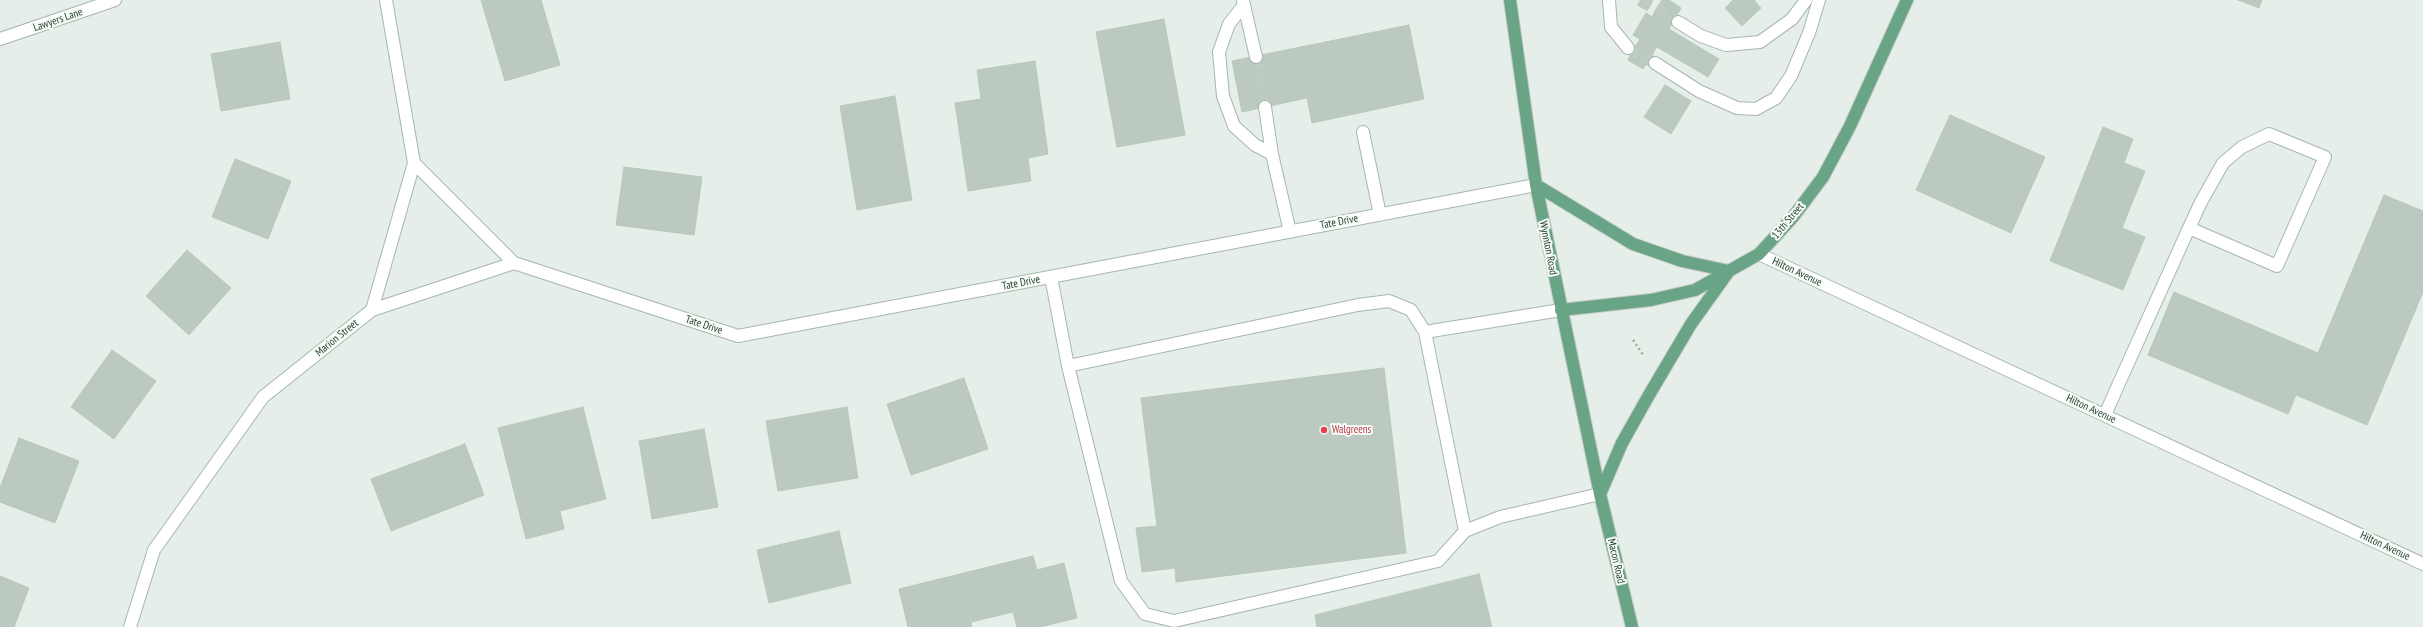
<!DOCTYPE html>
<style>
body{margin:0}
canvas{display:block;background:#e5eee8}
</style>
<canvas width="2423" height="627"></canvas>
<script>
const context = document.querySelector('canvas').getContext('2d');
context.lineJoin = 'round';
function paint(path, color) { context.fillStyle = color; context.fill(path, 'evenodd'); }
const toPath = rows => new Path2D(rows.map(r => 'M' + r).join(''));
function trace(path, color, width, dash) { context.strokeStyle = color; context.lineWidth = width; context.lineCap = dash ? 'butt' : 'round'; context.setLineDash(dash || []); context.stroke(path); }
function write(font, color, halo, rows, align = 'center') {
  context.font = font + ' "PT Sans Narrow",sans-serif'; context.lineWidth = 4; context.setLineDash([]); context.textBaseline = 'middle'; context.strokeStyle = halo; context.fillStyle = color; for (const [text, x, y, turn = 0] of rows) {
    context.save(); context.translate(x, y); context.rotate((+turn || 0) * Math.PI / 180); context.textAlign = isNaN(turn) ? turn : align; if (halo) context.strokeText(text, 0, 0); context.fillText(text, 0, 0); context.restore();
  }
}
const building = toPath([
 [481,0,541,0,560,65,505,81,481,0],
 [1662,0,1669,0,1681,8,1669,29,1719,59,1708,77,1657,47,1643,69,1628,60,1640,39,1633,35,1646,13,1652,17,1662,0],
 [1733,0,1754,0,1761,8,1742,26,1725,8,1733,0],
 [2238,0,2262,0,2259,8,2238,0],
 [1164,19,1185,135,1117,147,1096,32,1164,19],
 [1409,25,1424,99,1312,123,1307,98,1242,112,1232,61,1409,25],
 [280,42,290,99,221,111,211,54,280,42],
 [1035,61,1048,154,1028,158,1031,181,968,191,955,103,981,99,977,70,1035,61],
 [1665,85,1691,101,1671,134,1644,117,1665,85],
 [895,96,912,200,857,210,840,106,895,96],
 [1950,115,2045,157,2011,233,1916,190,1950,115],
 [2103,127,2133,139,2124,163,2145,171,2122,228,2145,237,2123,290,2050,261,2103,127],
 [235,159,291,181,268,239,212,217,235,159],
 [624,167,702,177,694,235,616,225,624,167],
 [2384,195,2423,211,2423,292,2367,425,2296,395,2288,414,2148,355,2174,292,2318,353,2384,195],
 [187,250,231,288,189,335,146,296,187,250],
 [112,350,156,381,114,439,71,407,112,350],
 [1384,368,1406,553,1176,582,1175,568,1142,572,1136,528,1157,526,1141,398,1384,368],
 [964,378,988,449,911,475,887,404,964,378],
 [583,407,606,499,560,511,564,529,526,539,498,428,583,407],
 [847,407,858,478,778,491,766,421,847,407],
 [704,429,718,507,652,519,639,441,704,429],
 [19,438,79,461,55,523,0,502,0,488,19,438],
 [465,444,484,495,391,531,371,479,465,444],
 [839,531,851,583,769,603,757,550,839,531],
 [1033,556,1037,570,1064,563,1077,618,1040,627,1017,627,1013,612,971,622,972,627,908,627,899,589,1033,556],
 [1479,574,1492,627,1317,627,1315,615,1479,574],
 [0,576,29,588,14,627,0,627,0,576]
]);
paint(building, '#bbc9c0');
trace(building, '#b8c8bd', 1);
trace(toPath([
 [1640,0,1678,22],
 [1628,48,1655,63],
 [1256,57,1265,107]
]), '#becbc3', 12, [12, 6]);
const minor = toPath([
 [1243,0,1244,5,1229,24,1219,52,1223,96,1234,126,1255,145,1272,154,1290,232],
 [1609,0,1611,27,1628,48],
 [1244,5,1256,57],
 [1678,22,1701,36,1726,45,1760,42,1792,19,1806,0],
 [0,39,115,0],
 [1655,63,1699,91,1737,108,1756,109,1776,98,1791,76,1809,33,1819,0],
 [1265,107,1272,154],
 [1363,132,1380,215],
 [414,163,514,263,738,336,1536,185],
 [1759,254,2423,564],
 [1051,277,1068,366,1121,581,1145,614,1174,621,1438,561,1465,531,1500,517,1600,494],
 [372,310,514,263],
 [1425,332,1465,531],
 [1068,366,1358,305,1389,301,1411,310,1425,332,1561,310],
 [2105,415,2120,381,2189,228,2201,202,2223,163,2242,147,2269,134,2325,157,2277,266,2189,228],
 [130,627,154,550,263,397,372,310,414,163,386,0]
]);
const major = toPath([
 [1510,0,1536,185,1600,494,1632,627],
 [1536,185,1633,244,1682,261,1729,271,1691,324,1649,395,1622,443,1600,494],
 [1561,310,1651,300,1695,290,1759,254,1793,217,1823,177,1850,126,1907,0]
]);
trace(minor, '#a7b7ad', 14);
trace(major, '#c2cac5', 14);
trace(toPath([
 [1633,340,1644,356]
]), '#86b298', 2.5, [2, 3]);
trace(minor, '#fff', 12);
trace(major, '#6aa486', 12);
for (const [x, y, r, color] of [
 [1324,430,4,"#e0444e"]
]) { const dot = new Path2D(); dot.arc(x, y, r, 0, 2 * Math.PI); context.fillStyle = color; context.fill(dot); trace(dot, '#f6fbf7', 1.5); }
write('11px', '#244131', '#f6fbf7', [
 ["Lawyers Lane",58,20,-19],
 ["13th Street",1788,221,-50],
 ["Tate Drive",1339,222,-11],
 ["Wynnton Road",1548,248,79],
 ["Hilton Avenue",1797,272,25],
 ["Tate Drive",1021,283,-11],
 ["Tate Drive",704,325,18],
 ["Marion Street",337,338,-39],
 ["Hilton Avenue",2091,409,25],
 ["Hilton Avenue",2385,546,25],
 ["Macon Road",1616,561,77]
]);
write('11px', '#be3a42', '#f6fbf7', [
 ["Walgreens",1332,430]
], 'left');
</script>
